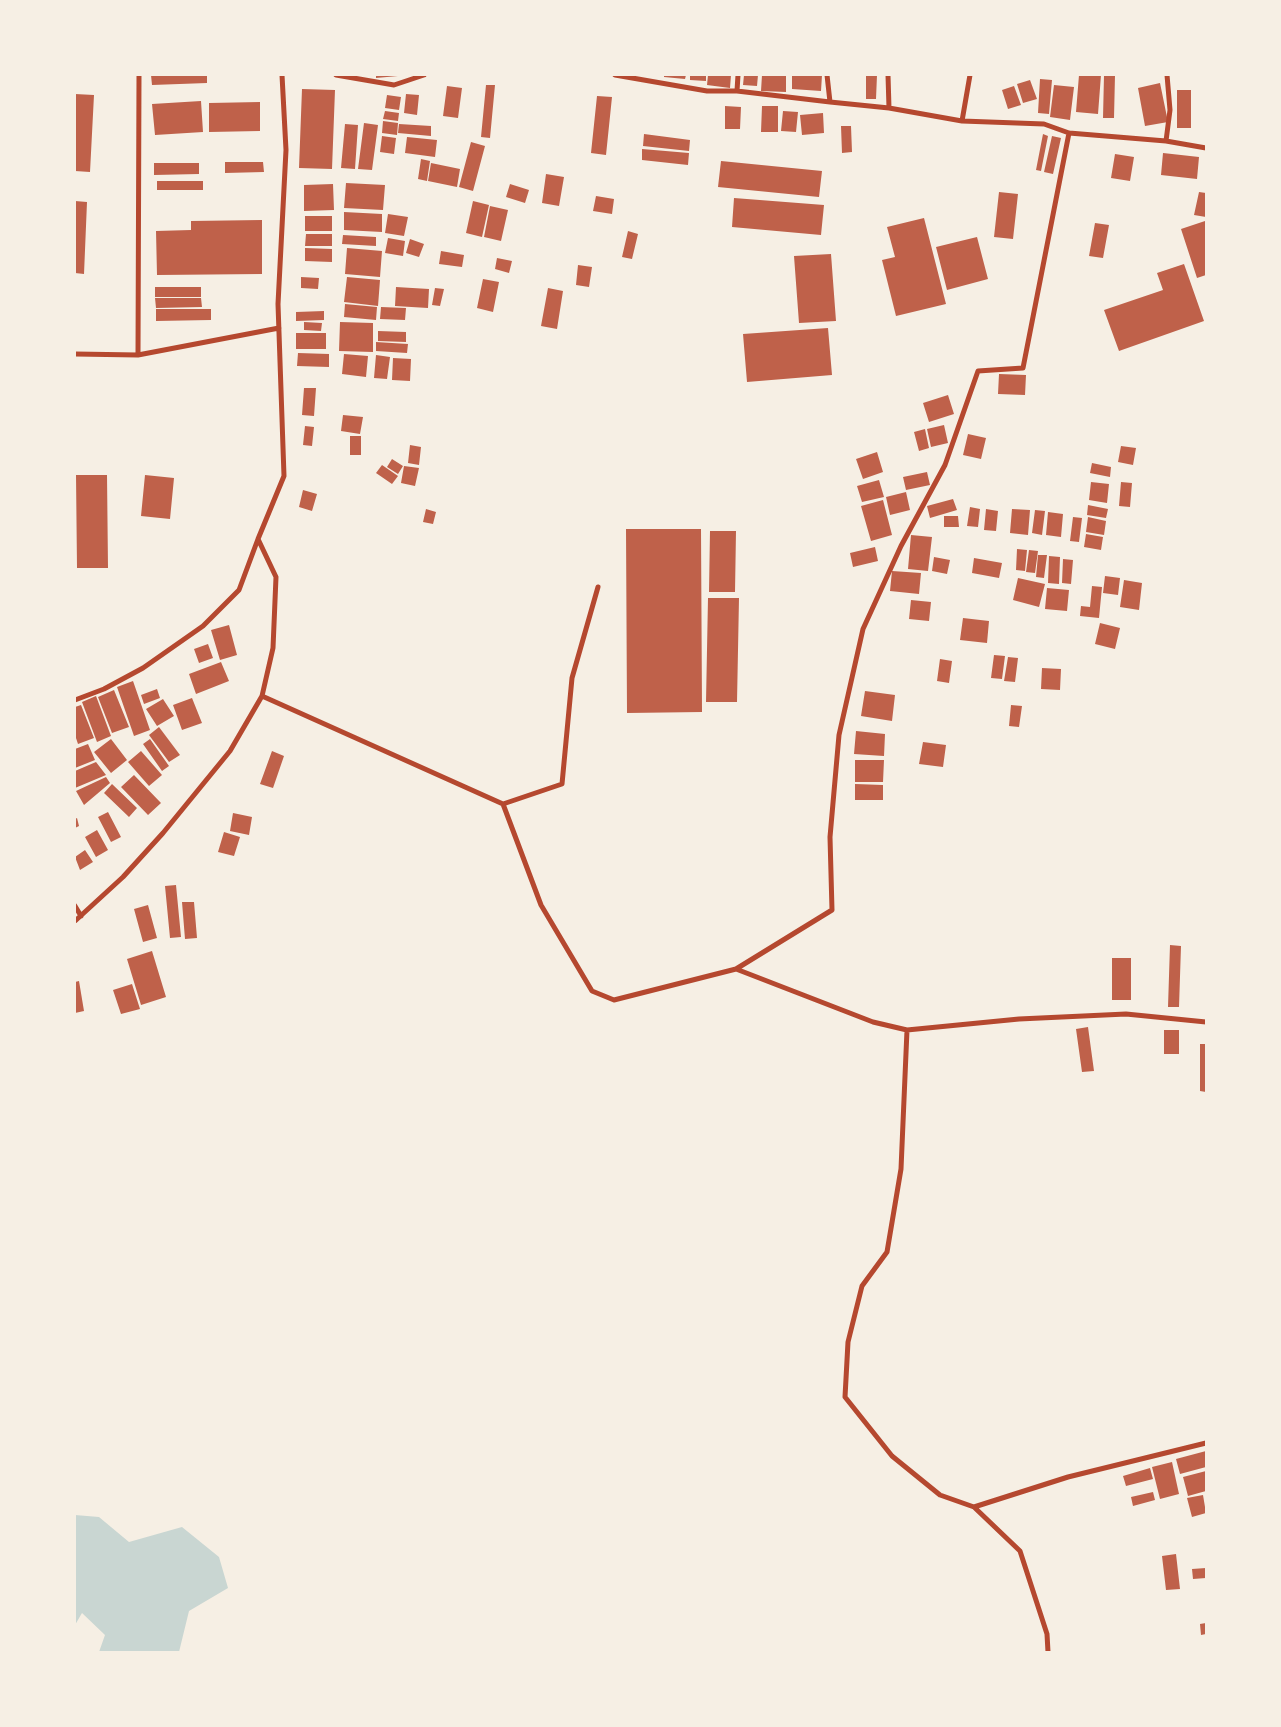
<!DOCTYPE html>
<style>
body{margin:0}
#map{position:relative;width:1281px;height:1727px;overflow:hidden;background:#f6efe4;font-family:"Noto Serif",serif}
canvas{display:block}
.frame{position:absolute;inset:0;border:76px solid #f6efe4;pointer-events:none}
</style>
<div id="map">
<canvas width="1281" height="1727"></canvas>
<div class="frame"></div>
</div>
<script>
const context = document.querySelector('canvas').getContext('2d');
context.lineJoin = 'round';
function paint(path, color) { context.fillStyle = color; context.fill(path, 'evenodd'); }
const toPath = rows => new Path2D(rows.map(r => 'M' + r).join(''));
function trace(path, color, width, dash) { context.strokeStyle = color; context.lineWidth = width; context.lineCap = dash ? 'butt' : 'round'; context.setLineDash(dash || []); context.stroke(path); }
paint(toPath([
 [75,1515,99,1517,129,1542,182,1527,219,1557,228,1588,189,1611,179,1652,99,1652,105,1635,82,1613,75,1625]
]), '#c9d6d2');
paint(toPath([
 [151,75,207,75,207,83,152,85],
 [376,75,398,75,398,76,376,78],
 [664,75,686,75,685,79,664,77],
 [690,75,706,75,706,81,690,80],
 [708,75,731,75,730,88,707,85],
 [744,75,758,75,757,86,743,85],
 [762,75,786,75,786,92,761,91],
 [792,75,822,75,821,91,792,89],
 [866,75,877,75,876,99,866,99],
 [1079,75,1101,75,1098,114,1076,112],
 [1104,75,1115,75,1114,118,1103,118],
 [1040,79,1052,80,1049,114,1038,113],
 [1030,80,1037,99,1023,103,1017,84],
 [1160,83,1168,122,1145,126,1138,88],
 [486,85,495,85,490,138,481,137],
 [1054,85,1074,87,1070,120,1050,117],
 [447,86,462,88,458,118,443,116],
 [1014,86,1021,105,1008,109,1002,90],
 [302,89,335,90,332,169,299,168],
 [1177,90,1191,90,1191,128,1177,128],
 [75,94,94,95,90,172,75,171],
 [406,94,419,95,417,115,404,113],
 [387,95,401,97,399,110,385,108],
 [597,96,612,97,606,155,591,153],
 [201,101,203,132,155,135,152,104],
 [260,102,260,131,209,132,209,103],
 [725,106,741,107,740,129,725,129],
 [762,106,778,106,778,132,761,132],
 [385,111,399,113,398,121,383,119],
 [783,111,798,112,796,132,781,131],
 [823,113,824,133,802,135,800,115],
 [383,121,398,123,397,135,382,133],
 [364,123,378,125,372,170,358,169],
 [345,124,358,125,355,169,341,168],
 [399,124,431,126,431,136,398,133],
 [841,126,851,126,852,152,842,153],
 [644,134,690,140,689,151,643,146],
 [1043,134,1048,136,1041,171,1036,170],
 [382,136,396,138,394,154,380,152],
 [1052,136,1061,138,1053,174,1044,172],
 [407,137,437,140,435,157,405,153],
 [471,142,485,146,473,191,459,187],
 [642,149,689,153,688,165,642,160],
 [1163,153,1199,157,1197,179,1161,175],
 [1115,154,1134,157,1130,181,1111,178],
 [421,159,430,161,427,181,418,179],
 [721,161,822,171,819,197,718,187],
 [225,162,263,162,264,172,225,173],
 [154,163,199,163,199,174,154,175],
 [431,163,460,169,457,187,428,181],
 [546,174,564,177,559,206,542,203],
 [157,181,203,181,203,190,157,190],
 [346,183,385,185,383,210,344,208],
 [333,184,334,210,304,211,304,185],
 [510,184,529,190,525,203,506,197],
 [999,192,1018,194,1013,239,994,237],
 [1199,192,1206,193,1206,217,1194,215],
 [596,196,614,199,612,214,593,211],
 [734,198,824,205,821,235,732,227],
 [75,201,87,202,84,274,75,273],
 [473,201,489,205,482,237,466,233],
 [490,206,508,210,501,241,484,237],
 [344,212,382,214,382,232,344,230],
 [388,214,408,217,404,236,385,233],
 [305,216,332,216,332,231,305,231],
 [924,218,946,304,896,316,882,260,895,257,887,227],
 [262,220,262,274,157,275,156,231,191,230,191,221],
 [1205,221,1206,275,1197,278,1181,229],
 [1095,223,1109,225,1103,258,1089,256],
 [628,231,638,234,632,259,622,257],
 [306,234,332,234,332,246,305,246],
 [343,235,376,237,376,246,342,244],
 [977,237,988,279,947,290,936,247],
 [388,238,405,241,403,256,385,253],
 [410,239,424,244,419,257,406,253],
 [305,248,332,249,332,262,305,261],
 [347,248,382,251,380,277,345,274],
 [441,251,464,255,462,267,439,264],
 [831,254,836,321,799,323,794,256],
 [497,258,512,261,509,273,495,269],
 [1184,264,1204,321,1119,351,1104,310,1163,290,1157,273],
 [578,265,592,267,589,287,576,285],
 [301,277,319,278,318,289,301,288],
 [347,277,380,280,378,306,344,302],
 [483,279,499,282,493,312,477,308],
 [155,287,201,287,201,297,155,297],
 [396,287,429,289,428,308,395,306],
 [435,288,444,289,440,306,432,305],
 [548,288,563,291,557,329,541,326],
 [155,298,201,298,202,307,156,308],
 [345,304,377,307,376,320,344,317],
 [381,307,406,308,405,320,380,319],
 [156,309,211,309,211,320,156,321],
 [324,311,324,320,296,321,296,312],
 [304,322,322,323,321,331,304,330],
 [340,322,373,323,373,352,339,351],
 [828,328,832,375,747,382,743,334],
 [378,331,406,332,406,342,378,341],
 [296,333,326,333,326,349,296,349],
 [376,342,408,344,407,353,376,351],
 [298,353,329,354,329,367,297,366],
 [344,354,368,356,366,377,342,374],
 [376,355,390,357,387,379,374,378],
 [393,358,411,359,410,381,392,380],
 [999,374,1026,375,1025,395,998,394],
 [304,388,316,388,314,416,302,415],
 [948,395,954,414,929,422,923,403],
 [343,415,363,417,360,434,341,431],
 [944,425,948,443,931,447,927,429],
 [305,426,314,427,312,446,303,445],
 [925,429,929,448,919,451,914,432],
 [968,434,986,438,981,459,963,455],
 [350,436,361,436,361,455,350,455],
 [410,445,421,447,419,465,408,463],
 [1121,446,1136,448,1133,465,1118,462],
 [877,452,883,472,863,479,856,459],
 [392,459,403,466,398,474,387,467],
 [1092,463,1111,467,1110,477,1090,473],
 [382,465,398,476,392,484,376,473],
 [404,466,419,468,415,486,401,483],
 [927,472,930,485,906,490,903,477],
 [76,475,107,475,108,568,77,568],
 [145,475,174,478,170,519,141,516],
 [879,480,884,497,862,502,857,486],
 [1091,482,1109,484,1107,503,1089,500],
 [1121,482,1132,483,1130,507,1119,506],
 [303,490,317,494,312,511,299,507],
 [906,492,910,510,890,515,886,497],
 [953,499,957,510,930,518,927,506],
 [883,500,892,535,871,541,861,506],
 [1088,505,1108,509,1106,518,1087,515],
 [970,507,980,509,978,527,967,526],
 [426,509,436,512,433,524,423,522],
 [986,509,998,511,996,531,984,530],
 [1012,509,1030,510,1028,535,1010,533],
 [1035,510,1045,511,1042,535,1032,533],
 [1048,512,1063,514,1061,537,1046,535],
 [944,516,958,516,959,527,944,527],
 [1073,517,1082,518,1079,542,1070,541],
 [1088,517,1106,521,1104,535,1086,532],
 [626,529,701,529,702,712,627,713],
 [710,531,736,531,735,592,709,592],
 [1086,534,1103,537,1101,550,1084,547],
 [911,535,932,537,928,571,908,569],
 [875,547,878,561,853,567,850,553],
 [1017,549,1027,550,1025,571,1016,570],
 [1029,550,1038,551,1035,573,1026,572],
 [1038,555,1047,555,1044,578,1036,577],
 [1049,556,1060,557,1059,584,1048,583],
 [934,557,950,560,947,574,932,571],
 [974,558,1002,563,999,578,972,573],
 [1063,559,1073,560,1071,584,1062,583],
 [892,571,921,573,919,594,890,591],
 [1105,576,1120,578,1118,595,1103,593],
 [1018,578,1045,584,1039,607,1013,600],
 [1124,580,1142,583,1139,610,1120,607],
 [1092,586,1102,587,1099,618,1080,616,1081,606,1090,607],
 [1047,588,1069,590,1067,611,1045,609],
 [708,598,739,598,737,702,706,702],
 [911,600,931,602,929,621,909,619],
 [963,618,989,621,987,643,960,640],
 [1100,623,1120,628,1115,649,1095,644],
 [229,625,237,655,220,660,211,630],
 [208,644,213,658,199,663,194,649],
 [994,655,1005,656,1002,679,991,678],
 [1008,657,1018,658,1015,682,1004,681],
 [940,659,952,661,949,683,937,681],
 [221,662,229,681,196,694,189,674],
 [1042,668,1061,669,1060,690,1041,689],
 [133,681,150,730,134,736,117,687],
 [157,689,160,698,144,704,141,695],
 [114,690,129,727,112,733,98,697],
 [865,691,895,695,892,721,861,716],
 [96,696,111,736,97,742,82,702],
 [192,698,202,723,182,730,173,705],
 [163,699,174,716,157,726,146,709],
 [81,705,94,738,78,744,75,735,75,707],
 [1011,705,1022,706,1019,727,1009,726],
 [159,727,180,755,169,762,149,735],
 [856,731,885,734,884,756,854,754],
 [111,739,127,760,111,773,94,752],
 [150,739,169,766,162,771,143,744],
 [923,742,946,745,943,767,919,764],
 [88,744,95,760,75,768,75,749],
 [141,751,162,775,149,786,128,762],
 [272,751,284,756,273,788,260,784],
 [855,760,884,760,883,782,855,782],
 [96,762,106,775,75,788,75,771],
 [134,775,161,803,148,815,121,787],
 [106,777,110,783,84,805,76,791],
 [112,784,137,808,129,817,104,793],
 [855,784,883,785,883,800,855,800],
 [108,812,121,837,111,842,98,817],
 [233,813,252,817,249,835,230,831],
 [77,818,79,826,75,828,75,819],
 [97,830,108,850,96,857,85,837],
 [224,832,240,837,234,856,218,852],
 [85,850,93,862,80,870,75,857],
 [176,885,181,937,170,938,165,886],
 [182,902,194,902,197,938,185,939],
 [148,905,157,938,143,942,134,909],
 [1170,945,1181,946,1179,1007,1168,1007],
 [152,951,166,997,141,1005,127,959],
 [1112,958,1131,958,1131,1000,1112,1000],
 [79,981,84,1011,75,1013,75,982],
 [132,984,140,1009,121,1014,113,990],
 [1088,1027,1094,1071,1082,1072,1076,1029],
 [1164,1030,1179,1030,1179,1054,1164,1054],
 [1200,1044,1206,1044,1206,1092,1200,1091],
 [1206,1451,1206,1467,1180,1474,1176,1459],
 [1172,1462,1179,1494,1160,1499,1152,1467],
 [1150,1468,1153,1479,1126,1486,1123,1476],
 [1206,1471,1206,1491,1188,1496,1183,1477],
 [1153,1492,1155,1500,1133,1506,1131,1497],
 [1203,1495,1206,1513,1192,1517,1187,1498],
 [1176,1554,1180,1589,1166,1590,1162,1556],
 [1206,1568,1206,1578,1193,1579,1192,1569],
 [1206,1623,1206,1634,1201,1635,1200,1624]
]), '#bf614a');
trace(toPath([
 [139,75,138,355,279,328],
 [336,75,394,85,424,75],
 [615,75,707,91,737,91,830,102,889,108,962,121,1044,124,1069,133,1166,141,1206,148],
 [827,75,830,102],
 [888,75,889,108],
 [737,91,738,75],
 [962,121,970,75],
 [1166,141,1170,110,1167,75],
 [75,354,138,355],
 [262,696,503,804,541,905,592,991,614,1000,736,969,873,1022,907,1030,1019,1019,1126,1014,1206,1022],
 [75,700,104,689,143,668,203,626,239,590,258,539],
 [503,804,562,784,572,678,598,587],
 [75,906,81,916],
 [75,921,123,877,163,833,230,751,262,696,273,648,276,577,258,539,284,476,278,304,286,150,282,75],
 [736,969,832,910,830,837,839,735,863,629,901,546,945,465,978,371,1023,368,1069,133],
 [907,1030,901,1169,887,1252,862,1286,848,1342,845,1397,892,1456,940,1495,974,1507,1020,1551,1047,1634,1048,1652],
 [974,1507,1068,1477,1206,1443]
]), '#b5482f', 5);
</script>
